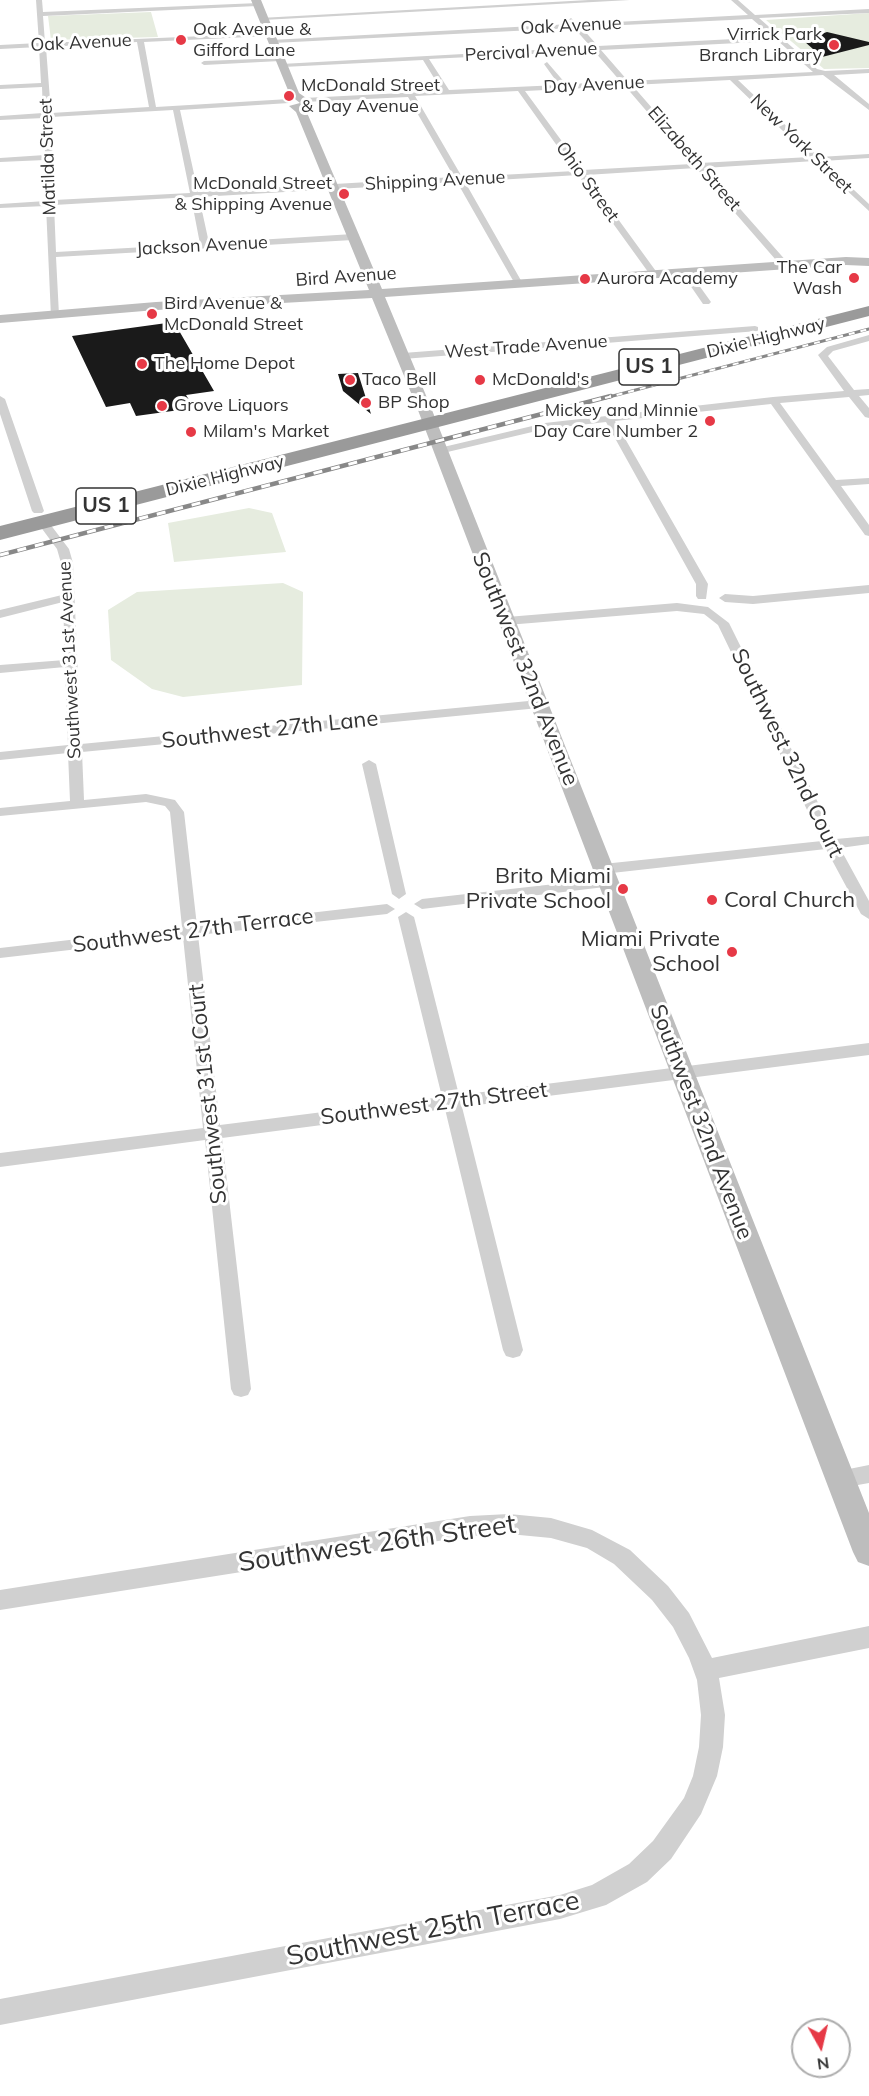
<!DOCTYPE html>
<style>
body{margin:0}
#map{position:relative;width:869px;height:2096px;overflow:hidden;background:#fff;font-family:Mulish,sans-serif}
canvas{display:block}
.north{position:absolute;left:791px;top:2018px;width:60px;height:60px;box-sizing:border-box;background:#fff;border:2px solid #adadad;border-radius:50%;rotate:172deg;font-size:16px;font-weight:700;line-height:24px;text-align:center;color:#333}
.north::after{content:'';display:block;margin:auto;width:21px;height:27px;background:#e63946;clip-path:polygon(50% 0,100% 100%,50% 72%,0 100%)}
</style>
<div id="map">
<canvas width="869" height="2096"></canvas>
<div class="north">N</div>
</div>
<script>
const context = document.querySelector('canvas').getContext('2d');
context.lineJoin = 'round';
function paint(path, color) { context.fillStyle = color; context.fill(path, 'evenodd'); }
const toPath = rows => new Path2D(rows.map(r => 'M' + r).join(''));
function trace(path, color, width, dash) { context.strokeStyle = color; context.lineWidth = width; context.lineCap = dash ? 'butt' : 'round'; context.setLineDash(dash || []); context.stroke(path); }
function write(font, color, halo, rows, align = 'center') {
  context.font = font + ' Mulish,sans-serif'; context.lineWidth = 6; context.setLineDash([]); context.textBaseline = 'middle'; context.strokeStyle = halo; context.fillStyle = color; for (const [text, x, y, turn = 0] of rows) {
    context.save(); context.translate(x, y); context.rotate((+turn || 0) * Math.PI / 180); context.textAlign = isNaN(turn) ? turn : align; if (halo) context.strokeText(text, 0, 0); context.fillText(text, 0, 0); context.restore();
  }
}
paint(toPath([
 [151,12,158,37,51,40,48,16],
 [869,13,869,68,824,69,766,20],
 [249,508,272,513,286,552,174,562,168,523],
 [283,583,303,592,302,685,183,697,152,689,111,660,108,610,137,592]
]), '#e6ecdf');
paint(toPath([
 [827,32,869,42,869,45,822,57,796,34,818,35],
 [174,322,214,391,186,395,194,408,136,416,130,403,106,407,72,336],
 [358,373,371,414,343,391,338,374]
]), '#1a1a1a');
paint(toPath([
 [36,0,42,0,43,12,259,3,257,6,43,16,45,43,272,33,270,36,144,42,156,107,289,99,293,101,289,103,180,110,198,192,454,177,408,97,304,102,300,100,304,98,442,91,423,60,283,67,281,64,591,47,574,28,273,43,271,40,571,24,568,20,571,18,578,24,748,15,731,0,738,0,755,15,869,9,869,13,759,18,817,69,825,71,869,69,869,73,834,75,869,104,869,110,823,75,738,80,819,157,869,154,869,158,823,161,869,204,869,211,815,161,704,168,788,263,789,265,785,268,782,267,696,168,586,175,658,274,654,277,651,276,578,175,465,182,523,284,519,287,515,284,457,182,199,197,209,243,353,234,357,237,353,240,56,257,59,315,51,317,46,206,0,208,0,204,46,201,45,160,0,162,0,158,45,155,44,118,0,120,0,116,43,113,42,87,0,89,0,85,41,83,39,47,0,49,0,45,39,43,36,0],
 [752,19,773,37,598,46,581,27,752,19],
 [778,41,813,72,628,81,601,50,778,41],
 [137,42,149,107,51,113,46,47,137,42],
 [594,51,621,82,566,84,547,62,544,64,559,85,449,90,429,59,594,51],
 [730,80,810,157,700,163,632,85,730,80],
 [625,86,692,164,583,170,525,91,625,86],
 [518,91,575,171,462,177,415,96,518,91],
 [173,110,190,193,54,200,51,117,173,110],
 [191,197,200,244,56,252,54,205,191,197],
 [589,0,630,0,263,20,260,18,589,0],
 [282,58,280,61,204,65,201,63,204,61,282,58],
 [682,270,688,270,711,302,709,304,703,304,681,272,682,270],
 [755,326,758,327,758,331,403,359,398,356,403,353,755,326],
 [869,335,869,341,833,351,828,356,854,390,869,389,869,395,859,396,869,408,869,418,865,417,849,397,780,403,836,480,869,478,869,484,841,486,869,525,869,536,865,535,771,404,615,421,708,584,706,599,698,599,696,596,696,584,606,422,545,429,439,454,434,451,435,449,545,423,773,397,844,391,818,355,827,347,869,335],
 [0,396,5,399,44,511,42,513,34,513,32,511,0,414,0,396],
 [43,519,47,520,69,549,73,563,81,744,539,700,546,704,539,708,82,752,84,800,146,794,175,800,184,812,197,926,387,904,395,909,387,914,198,935,220,1125,442,1097,398,917,406,912,414,917,459,1095,869,1043,869,1055,462,1107,523,1350,520,1356,513,1358,506,1356,503,1350,445,1109,222,1138,251,1389,248,1395,241,1397,234,1395,231,1389,205,1140,0,1167,0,1153,203,1128,183,937,0,958,0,948,182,927,170,812,165,806,146,802,0,816,0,808,70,801,68,753,0,760,0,752,68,745,65,667,0,673,0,665,65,660,63,602,0,618,0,610,62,595,61,563,57,549,37,522,43,519],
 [869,585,869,593,753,604,725,602,719,598,725,594,753,596,869,585],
 [677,603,708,607,729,623,836,839,869,836,869,844,840,848,869,901,869,919,861,914,826,849,603,874,596,869,603,864,822,841,718,625,704,614,677,611,507,625,501,621,507,617,677,603],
 [369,760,376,764,406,894,399,899,392,894,362,764,369,760],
 [608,878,613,880,615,883,613,886,422,909,414,904,422,899,608,878],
 [869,1465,869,1483,841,1488,834,1486,831,1479,834,1472,869,1465],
 [509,1514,551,1518,592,1530,630,1550,668,1586,689,1613,712,1658,869,1626,869,1648,719,1678,725,1715,723,1747,717,1776,701,1814,671,1859,647,1882,606,1905,560,1919,0,2025,0,1999,560,1895,592,1885,629,1864,653,1841,684,1798,693,1776,699,1747,701,1715,697,1680,689,1658,673,1627,652,1600,614,1564,587,1548,551,1538,509,1534,470,1536,0,1610,0,1590,470,1516,509,1514]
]), '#d0d0d0');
paint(toPath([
 [251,0,261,0,299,93,312,102,305,108,382,289,846,257,869,258,869,266,846,265,385,297,430,405,869,1513,869,1566,858,1562,853,1552,416,405,372,298,156,310,0,323,0,315,156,302,369,290,296,112,289,106,300,103,290,95,251,0]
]), '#bdbdbd');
paint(toPath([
 [869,306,869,316,0,540,0,526,869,306]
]), '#9a9a9a');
const railFar1 = toPath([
 [605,398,869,329]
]);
const rail = toPath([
 [0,555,611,396]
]);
trace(railFar1, '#888', 3);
trace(rail, '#888', 4.5);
trace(railFar1, '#fff', 2, [6]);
trace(rail, '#fff', 3, [9]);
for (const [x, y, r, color] of [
 [181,40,6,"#e63946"],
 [834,45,6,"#e63946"],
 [289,96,6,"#e63946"],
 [344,194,6,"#e63946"],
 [854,278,6,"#e63946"],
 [585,279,6,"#e63946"],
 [152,314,6,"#e63946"],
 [142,364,6,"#e63946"],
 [350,380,6,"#e63946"],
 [480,380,6,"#e63946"],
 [366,403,6,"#e63946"],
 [162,406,6,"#e63946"],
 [710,421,6,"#e63946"],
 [191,432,6,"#e63946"],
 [623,889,6,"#e63946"],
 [712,900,6,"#e63946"],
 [732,952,6,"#e63946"]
]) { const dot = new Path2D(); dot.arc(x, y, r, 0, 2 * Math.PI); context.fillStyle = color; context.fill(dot); trace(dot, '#fff', 2); }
write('18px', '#333', '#fff', [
 ["Oak Avenue",571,26,-3],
 ["Oak Avenue",81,43,-3],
 ["Percival Avenue",531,52,-3],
 ["Day Avenue",594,85,-3],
 ["New York Street",801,144,44],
 ["Matilda Street",48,157,-92],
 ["Elizabeth Street",694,159,49],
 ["Shipping Avenue",435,181,-3],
 ["Ohio Street",587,182,54],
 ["Jackson Avenue",202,246,-3],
 ["Bird Avenue",346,277,-4],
 ["Dixie Highway",766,338,-14],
 ["West Trade Avenue",526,347,-4],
 ["Dixie Highway",225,476,-14],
 ["Southwest 31st Avenue",70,660,-93]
]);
write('18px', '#333', '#fff', [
 ["Oak Avenue &",193,30],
 ["Gifford Lane",193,51],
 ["Virrick Park",822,35,"right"],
 ["Branch Library",822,56,"right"],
 ["McDonald Street",301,86],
 ["& Day Avenue",301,107],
 ["McDonald Street",332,184,"right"],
 ["& Shipping Avenue",332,205,"right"],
 ["The Car",842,268,"right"],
 ["Wash",842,289,"right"],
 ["Aurora Academy",597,279],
 ["Bird Avenue &",164,304],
 ["McDonald Street",164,325],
 ["The Home Depot",154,364],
 ["Taco Bell",362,380],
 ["McDonald's",492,380],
 ["BP Shop",378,403],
 ["Grove Liquors",174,406],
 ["Mickey and Minnie",698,411,"right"],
 ["Day Care Number 2",698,432,"right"],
 ["Milam's Market",203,432]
], 'left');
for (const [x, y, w] of [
 [649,367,60],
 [106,506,60]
]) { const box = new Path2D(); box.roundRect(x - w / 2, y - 18, w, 36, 4.5); context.fillStyle = '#fff'; context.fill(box); trace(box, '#333', 1.5); }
write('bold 21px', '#333', null, [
 ["US 1",649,367],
 ["US 1",106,506]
]);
write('22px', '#333', '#fff', [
 ["Southwest 32nd Avenue",525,669,68],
 ["Southwest 27th Lane",270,730,-6],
 ["Southwest 32nd Court",787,753,64],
 ["Southwest 27th Terrace",193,931,-7],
 ["Southwest 31st Court",208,1094,-96],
 ["Southwest 27th Street",434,1104,-7],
 ["Southwest 32nd Avenue",701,1122,69]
]);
write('22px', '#333', '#fff', [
 ["Brito Miami",611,876],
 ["Private School",611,901],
 ["Coral Church",724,900,"left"],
 ["Miami Private",720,939],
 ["School",720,964]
], 'right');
write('27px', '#333', '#fff', [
 ["Southwest 26th Street",377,1544,-8],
 ["Southwest 25th Terrace",433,1929,-11]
]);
</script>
